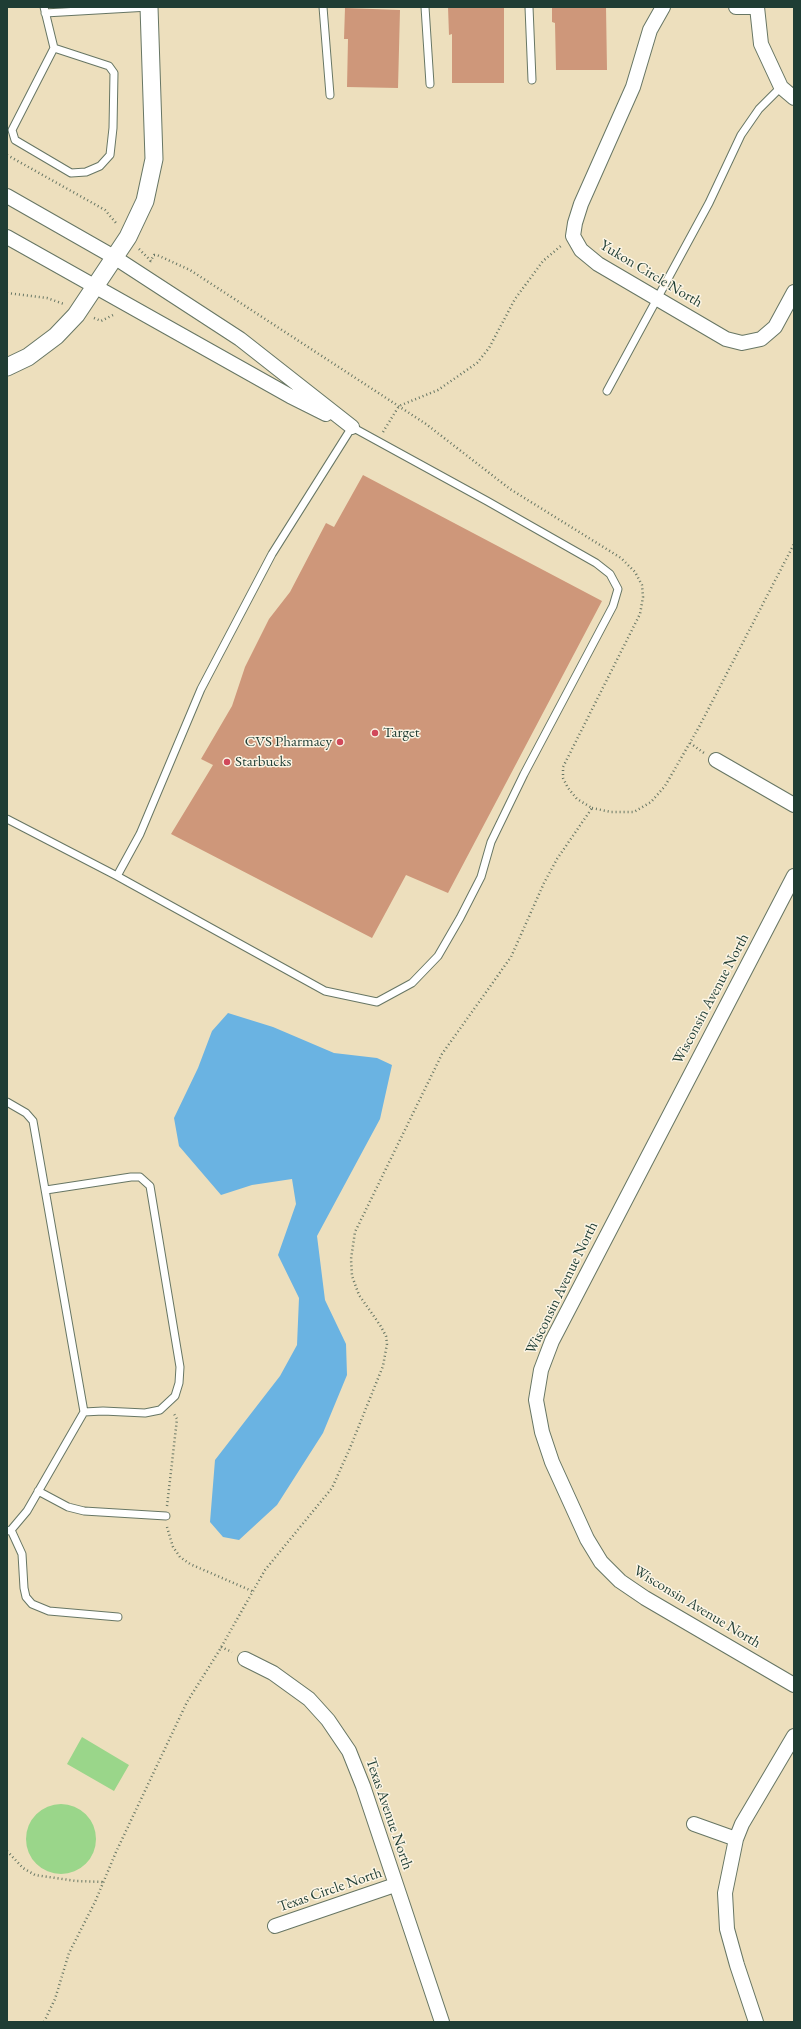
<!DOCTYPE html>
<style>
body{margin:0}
#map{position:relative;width:801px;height:2029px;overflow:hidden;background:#eddfbd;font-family:"EB Garamond",serif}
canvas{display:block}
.frame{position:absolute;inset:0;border:8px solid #1f3d34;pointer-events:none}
</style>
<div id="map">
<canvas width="801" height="2029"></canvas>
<div class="frame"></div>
</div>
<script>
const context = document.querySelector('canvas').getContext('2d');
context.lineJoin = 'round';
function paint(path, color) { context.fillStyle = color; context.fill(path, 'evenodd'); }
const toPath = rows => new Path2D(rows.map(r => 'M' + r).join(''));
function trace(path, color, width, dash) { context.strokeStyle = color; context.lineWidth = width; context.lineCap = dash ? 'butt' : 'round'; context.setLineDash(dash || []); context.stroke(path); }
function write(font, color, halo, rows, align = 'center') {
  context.font = font + ' "EB Garamond",serif'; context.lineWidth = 3; context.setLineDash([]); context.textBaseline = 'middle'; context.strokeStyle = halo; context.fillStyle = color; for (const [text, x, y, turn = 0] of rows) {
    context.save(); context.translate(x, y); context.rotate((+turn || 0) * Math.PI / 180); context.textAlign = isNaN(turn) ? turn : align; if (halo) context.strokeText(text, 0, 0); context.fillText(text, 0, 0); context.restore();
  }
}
paint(toPath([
 [82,1737,129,1765,114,1791,67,1764],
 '26 1839a35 35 0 1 1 70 0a35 35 0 1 1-70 0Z'
]), '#9ad68a');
paint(toPath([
 [228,1013,273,1027,334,1053,377,1058,392,1065,380,1119,317,1236,325,1300,346,1344,347,1375,323,1433,277,1505,239,1540,223,1537,210,1522,215,1460,280,1376,297,1345,299,1298,278,1255,296,1204,292,1179,252,1185,221,1195,179,1146,174,1118,198,1068,212,1031]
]), '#6ab3e2');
paint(toPath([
 [448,7,504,7,504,83,452,83,452,34,449,35],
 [552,7,606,7,607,70,556,70,555,23,552,22],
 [345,8,400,10,398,88,347,87,348,39,344,39],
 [363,475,602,601,448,893,406,875,372,938,171,834,213,765,201,759,232,706,245,667,269,619,290,592,326,523,334,527]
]), '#ce977a');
const service = toPath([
 [44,7,54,48,12,130,15,140,71,173,86,172,100,166,110,155,113,128,114,73,109,66,54,48],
 [323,7,330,95],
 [425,7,430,84],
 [529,7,532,80],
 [45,13,149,7],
 [607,391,709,203,741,135,759,109,781,87],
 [7,819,117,876,140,834,201,689,272,554,352,427,487,501,596,563,610,574,618,589,613,606,524,774,491,842,481,877,460,918,438,956,412,983,377,1002,325,991,117,876],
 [7,1102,26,1113,33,1121,84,1412,27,1511,11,1530,7,1531],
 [46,1190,131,1177,140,1177,150,1186,180,1367,179,1383,175,1396,160,1410,145,1413,103,1411,84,1412],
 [38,1491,68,1507,84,1511,166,1516],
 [11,1530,22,1554,24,1588,26,1597,32,1604,49,1611,118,1617]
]);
const minor = toPath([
 [663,7,650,30,633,87,581,204,575,223,573,236,581,250,598,264,726,339,742,343,761,339,775,327,794,292],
 [736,7,750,7],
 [757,7,761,44,781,87,794,98],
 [7,196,114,257,240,339,352,427],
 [7,237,290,396,326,414],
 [716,760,794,805],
 [794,876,552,1341,541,1370,536,1400,542,1432,552,1462,587,1539,601,1562,620,1581,645,1598,794,1685],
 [245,1659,273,1673,309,1699,328,1720,349,1751,363,1786,442,2022],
 [694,1824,736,1839],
 [275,1926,395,1885],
 [756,2022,737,1965,727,1929,725,1893,736,1839,742,1824,794,1736]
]);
const tertiary = toPath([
 [7,367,28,357,56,336,76,315,128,237,145,201,154,159,149,7]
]);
trace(service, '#677664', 9);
trace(minor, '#677664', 16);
trace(tertiary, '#677664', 19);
trace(toPath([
 [7,155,105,210,116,223],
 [139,249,151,261],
 [7,293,47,298,64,304],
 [94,318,101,321,115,314],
 [383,432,399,406,438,390,477,363,489,348,515,299,543,261,562,245],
 [690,743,704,753],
 [592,808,611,812,634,812,651,802,665,786,699,727,794,544],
 [167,1506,177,1419,173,1412],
 [167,1527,173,1547,180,1557,190,1564,252,1591],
 [221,1647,232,1652],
 [7,1851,23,1868,35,1875,76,1881,104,1882],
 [44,2022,55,1999,69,1953,95,1902,116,1852,187,1702,219,1651,265,1570,332,1488,350,1448,383,1366,387,1344,386,1336,380,1325,359,1295,352,1276,351,1259,355,1232,442,1054,511,957,544,883,557,859,592,808,577,799,568,788,563,778,563,767,640,614,643,597,642,585,635,572,621,558,510,489,426,424,190,270,157,255,154,255,150,262]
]), '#677664', 2.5, [1, 3]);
trace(service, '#fff', 7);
trace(minor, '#fff', 14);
trace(tertiary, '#fff', 17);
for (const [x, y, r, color] of [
 [375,733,4,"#d1495b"],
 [340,742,4,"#d1495b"],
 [227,762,4,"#d1495b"]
]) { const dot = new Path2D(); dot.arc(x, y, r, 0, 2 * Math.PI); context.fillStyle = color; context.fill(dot); trace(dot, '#fcf5e5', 1.5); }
write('15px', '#1f3d34', '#fcf5e5', [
 ["Yukon Circle North",651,274,31],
 ["Wisconsin Avenue North",711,999,-62],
 ["Wisconsin Avenue North",562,1288,-64],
 ["Wisconsin Avenue North",697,1607,31],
 ["Texas Avenue North",389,1814,71],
 ["Texas Circle North",330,1890,-19]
]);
write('15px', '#1f3d34', '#fcf5e5', [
 ["Target",383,733],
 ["CVS Pharmacy",332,742,"right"],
 ["Starbucks",235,762]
], 'left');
</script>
